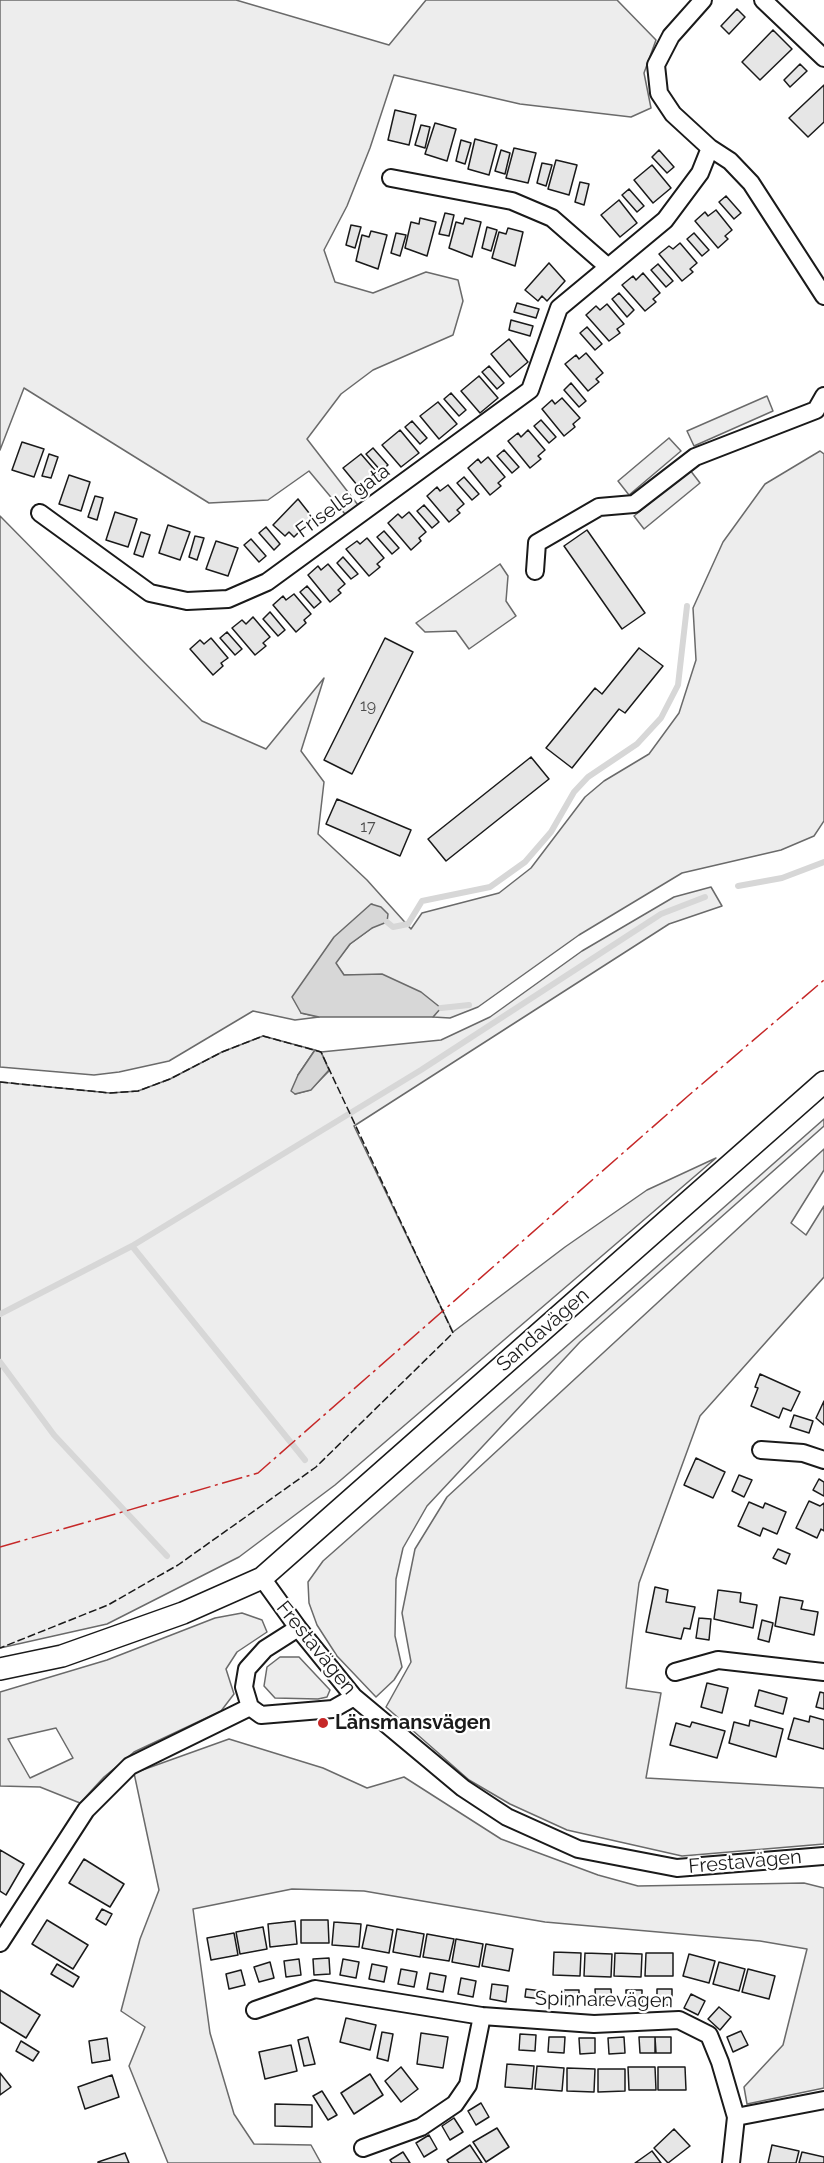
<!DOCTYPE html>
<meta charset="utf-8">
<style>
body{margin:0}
canvas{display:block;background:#fff}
</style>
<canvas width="824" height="2163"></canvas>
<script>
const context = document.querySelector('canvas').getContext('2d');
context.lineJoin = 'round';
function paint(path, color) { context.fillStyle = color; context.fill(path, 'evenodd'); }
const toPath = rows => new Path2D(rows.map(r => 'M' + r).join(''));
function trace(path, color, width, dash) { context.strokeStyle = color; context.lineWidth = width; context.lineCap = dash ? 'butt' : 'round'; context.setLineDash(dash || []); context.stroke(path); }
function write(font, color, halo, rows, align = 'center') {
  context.font = font + ' Raleway,sans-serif'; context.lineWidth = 4.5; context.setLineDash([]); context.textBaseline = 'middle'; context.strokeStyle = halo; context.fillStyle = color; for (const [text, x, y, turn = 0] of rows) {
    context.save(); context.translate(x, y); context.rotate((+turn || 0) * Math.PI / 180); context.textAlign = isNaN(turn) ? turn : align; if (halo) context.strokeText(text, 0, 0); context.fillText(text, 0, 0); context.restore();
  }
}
const built = toPath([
 [0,0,236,0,389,45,426,0,617,0,656,40,644,73,651,108,631,117,520,104,394,75,370,148,347,206,324,250,335,282,373,293,426,272,458,280,463,301,453,335,373,370,341,394,307,439,358,505,345,514,309,471,268,500,209,503,24,388,0,450,0,0],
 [767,396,773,411,694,446,687,431,767,396],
 [669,438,681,451,629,495,618,481,669,438],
 [820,451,824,454,824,821,814,836,781,850,682,873,579,935,478,1007,450,1018,433,1017,440,1008,382,975,344,975,335,963,350,944,372,928,372,904,301,1013,319,1017,295,1020,253,1011,169,1061,119,1072,94,1075,0,1067,0,516,202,721,266,749,324,678,301,751,324,782,318,834,367,880,411,929,422,913,499,893,531,868,585,797,604,781,649,754,679,713,696,660,693,608,723,542,765,484,820,451],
 [690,470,700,483,644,529,634,516,690,470],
 [500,564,508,576,506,601,516,616,469,649,456,631,425,632,416,623,500,564],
 [711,887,722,906,669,924,354,1126,453,1332,565,1247,647,1190,716,1158,335,1485,239,1557,107,1624,0,1648,0,1082,110,1093,138,1091,170,1079,222,1052,263,1036,315,1050,298,1075,295,1094,310,1090,329,1071,321,1052,441,1040,490,1017,582,951,674,897,711,887],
 [824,1119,824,1126,580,1342,427,1506,403,1548,396,1579,395,1636,402,1667,394,1680,376,1697,337,1656,317,1625,309,1603,308,1582,323,1561,824,1119],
 [824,1149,824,1170,791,1223,806,1235,824,1206,824,1277,700,1416,639,1583,626,1688,661,1693,646,1778,824,1788,824,1844,682,1856,567,1830,510,1804,469,1780,386,1707,411,1662,402,1613,415,1549,447,1497,824,1149],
 [242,1613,262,1620,267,1632,237,1652,226,1669,234,1694,221,1711,134,1752,104,1777,80,1803,40,1787,0,1786,0,1692,107,1660,215,1618,242,1613],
 [56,1728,73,1758,30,1778,8,1739,56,1728],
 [280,1657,299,1657,330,1690,327,1697,318,1699,275,1698,264,1686,267,1667,280,1657],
 [229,1739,323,1768,367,1788,404,1777,501,1839,598,1875,638,1886,804,1883,824,1888,824,2088,747,2104,744,2087,783,2045,807,1949,760,1941,545,1922,364,1891,292,1889,193,1909,210,2033,234,2114,254,2144,311,2145,321,2163,168,2163,129,2066,145,2027,121,2011,140,1939,159,1890,134,1773,229,1739]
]);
paint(built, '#ededed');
trace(built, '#6a6a6a', 1.5);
const water = toPath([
 [371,904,381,907,388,914,387,922,372,928,350,944,336,963,344,975,382,974,421,992,441,1008,433,1017,319,1017,301,1013,292,997,334,937,371,904],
 [315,1050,321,1052,329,1070,311,1090,295,1094,291,1091,298,1075,315,1050]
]);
paint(water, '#d7d7d7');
trace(water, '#6a6a6a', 1.5);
trace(toPath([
 [738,886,782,878,824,862],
 [387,922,393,927,408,924,422,901,490,887,525,862,551,832,574,792,588,777,637,744,661,718,678,685,687,606],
 [441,1008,469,1005],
 [132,1246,305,1460],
 [0,1314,132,1246,421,1070,661,914,705,897],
 [0,1362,54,1435,167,1556]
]), '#d7d7d7', 6);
const building = toPath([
 [737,9,745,17,729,34,721,26,737,9],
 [773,30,792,49,760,80,742,62,773,30],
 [800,64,807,71,790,87,784,80,800,64],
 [824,85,824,122,808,137,789,118,824,85],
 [395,110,416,115,409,145,388,140,395,110],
 [435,123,456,129,447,161,425,154,435,123],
 [421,125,430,127,425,148,415,145,421,125],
 [475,139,497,145,489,175,468,169,475,139],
 [461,140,471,143,465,164,456,161,461,140],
 [514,148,536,153,528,183,506,178,514,148],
 [501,150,510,153,505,174,495,171,501,150],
 [659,150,674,167,667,173,652,157,659,150],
 [556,160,577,165,569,195,548,189,556,160],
 [542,163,552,165,546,186,537,183,542,163],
 [652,165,671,188,653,203,634,180,652,165],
 [580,182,589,184,584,205,575,202,580,182],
 [629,189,644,206,637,212,622,195,629,189],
 [726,196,741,213,734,219,719,202,726,196],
 [619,200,637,223,620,237,601,215,619,200],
 [716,210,732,230,725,236,728,239,718,248,695,221,705,212,708,216,716,210],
 [445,213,454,215,449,236,439,234,445,213],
 [420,218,436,222,427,256,405,248,411,222,419,224,420,218],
 [465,218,481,222,472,257,449,248,456,222,463,224,465,218],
 [351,225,361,227,355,248,346,245,351,225],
 [487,227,497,230,491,251,482,248,487,227],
 [508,228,523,232,515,266,492,258,499,232,506,234,508,228],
 [371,231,387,235,378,269,356,261,362,235,369,237,371,231],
 [396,233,406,235,400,256,391,253,396,233],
 [694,233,709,250,702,256,687,239,694,233],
 [680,243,697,263,690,269,693,272,682,281,659,254,669,246,673,249,680,243],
 [549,263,565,281,547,301,542,296,538,301,525,290,549,263],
 [658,264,673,281,666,287,651,270,658,264],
 [643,273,660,293,653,299,656,302,645,311,622,285,633,276,636,280,643,273],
 [619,293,634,310,627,317,612,299,619,293],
 [517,303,539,309,536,318,514,312,517,303],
 [607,304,624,324,617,329,620,333,609,341,586,315,596,306,600,310,607,304],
 [511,320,533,326,530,336,509,330,511,320],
 [587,327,602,344,595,350,580,333,587,327],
 [509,339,528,362,510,377,491,354,509,339],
 [586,353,603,373,596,379,599,382,588,391,565,364,576,355,579,359,586,353],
 [489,366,504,383,497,389,482,372,489,366],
 [479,376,498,398,480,413,461,391,479,376],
 [571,383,586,401,579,407,564,390,571,383],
 [451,393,466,410,459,416,444,399,451,393],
 [562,398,580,418,573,424,575,427,564,436,542,409,552,400,555,404,562,398],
 [438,402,457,424,439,439,420,416,438,402],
 [541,420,556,437,549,443,534,426,541,420],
 [412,421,427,438,420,444,405,427,412,421],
 [400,430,419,453,401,467,382,445,400,430],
 [528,430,545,450,538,456,541,459,530,468,508,441,518,433,521,437,528,430],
 [22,442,44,449,34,477,12,470,22,442],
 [373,448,388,465,381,471,366,454,373,448],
 [504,450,519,467,512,473,497,456,504,450],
 [49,454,58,457,51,478,42,476,49,454],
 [361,454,380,476,362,491,343,468,361,454],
 [488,457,505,477,498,483,501,486,490,495,468,468,478,459,481,463,488,457],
 [69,475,90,482,81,511,59,504,69,475],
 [464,477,479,494,472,500,457,483,464,477],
 [448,485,464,504,457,510,460,513,449,522,427,496,437,487,440,491,448,485],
 [95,496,103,498,97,520,88,517,95,496],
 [298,499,313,518,294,537,289,532,285,536,273,525,298,499],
 [424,505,439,522,432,528,417,511,424,505],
 [115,512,137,519,128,547,106,540,115,512],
 [409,512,426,532,419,538,421,541,411,550,388,523,398,514,402,518,409,512],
 [168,525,190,532,180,560,159,553,168,525],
 [266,527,280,544,274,550,259,533,266,527],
 [587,530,645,613,622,629,564,546,587,530],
 [384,531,399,548,392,554,377,537,384,531],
 [141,532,150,535,143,557,134,554,141,532],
 [195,536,204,538,197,560,189,557,195,536],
 [367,538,384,558,377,564,380,567,369,576,346,549,357,541,360,544,367,538],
 [251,539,266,556,259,562,244,545,251,539],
 [216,541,238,548,228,576,206,569,216,541],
 [343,557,358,574,351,579,337,563,343,557],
 [328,564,345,584,338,590,341,593,330,602,308,575,318,566,321,570,328,564],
 [307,586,321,602,314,608,300,592,307,586],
 [294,594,311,614,304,620,306,623,296,632,273,605,283,596,286,600,294,594],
 [270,612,285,630,278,636,263,619,270,612],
 [253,617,270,637,263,643,266,646,255,655,232,628,242,620,246,624,253,617],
 [227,632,242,649,235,655,220,638,227,632],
 [211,638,228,658,221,663,223,666,213,675,190,649,200,640,204,644,211,638],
 [385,638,413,652,352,774,324,760,385,638],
 [639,648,663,666,625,713,619,709,572,768,546,748,595,688,602,694,639,648],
 [531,757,549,779,446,861,428,839,531,757],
 [337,799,411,830,400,856,326,824,337,799],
 [760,1374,800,1392,791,1411,783,1408,779,1418,751,1406,758,1388,755,1387,760,1374],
 [824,1401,824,1425,816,1418,824,1401],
 [794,1415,813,1421,809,1433,790,1427,794,1415],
 [696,1458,725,1472,713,1498,684,1485,696,1458],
 [739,1475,752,1480,744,1497,732,1491,739,1475],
 [819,1479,824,1482,824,1496,813,1490,819,1479],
 [809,1501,820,1506,824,1503,824,1531,821,1529,817,1538,796,1528,809,1501],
 [749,1502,763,1508,765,1503,786,1512,777,1534,763,1528,760,1536,738,1526,749,1502],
 [778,1549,790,1554,786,1564,773,1558,778,1549],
 [655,1587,668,1590,666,1602,695,1607,690,1629,684,1628,681,1639,646,1632,655,1587],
 [718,1590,741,1593,740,1602,757,1605,753,1628,714,1619,718,1590],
 [780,1597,803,1601,801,1609,818,1612,814,1635,775,1626,780,1597],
 [699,1618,711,1619,709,1640,696,1638,699,1618],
 [762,1620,773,1623,769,1642,758,1639,762,1620],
 [707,1683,728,1688,722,1713,701,1707,707,1683],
 [759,1690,787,1698,783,1714,755,1706,759,1690],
 [820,1692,824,1693,824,1709,816,1707,820,1692],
 [810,1716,824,1720,824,1749,788,1739,794,1718,809,1722,810,1716],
 [750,1720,783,1729,776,1757,729,1743,734,1722,749,1726,750,1720],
 [692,1722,725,1731,717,1758,670,1745,676,1723,690,1727,692,1722],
 [0,1850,24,1864,6,1895,0,1891,0,1850],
 [84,1859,124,1884,110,1907,69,1883,84,1859],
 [102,1909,112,1914,106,1925,96,1919,102,1909],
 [47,1920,88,1945,73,1969,32,1944,47,1920],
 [301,1920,328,1920,329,1943,301,1943,301,1920],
 [295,1921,297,1944,270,1947,268,1924,295,1921],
 [334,1922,361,1924,359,1947,332,1945,334,1922],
 [367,1925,393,1930,389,1953,362,1948,367,1925],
 [263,1927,267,1949,240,1954,236,1932,263,1927],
 [397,1929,424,1934,420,1957,393,1952,397,1929],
 [234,1933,238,1955,211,1960,207,1938,234,1933],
 [427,1934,454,1939,449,1961,423,1957,427,1934],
 [456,1939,483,1944,479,1967,452,1962,456,1939],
 [486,1944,513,1949,509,1971,482,1966,486,1944],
 [554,1952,581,1953,580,1976,553,1975,554,1952],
 [585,1953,612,1954,611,1977,584,1976,585,1953],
 [615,1953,642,1954,641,1977,614,1976,615,1953],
 [646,1953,673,1953,673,1976,645,1976,646,1953],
 [689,1954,715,1961,709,1983,683,1976,689,1954],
 [329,1958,330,1974,314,1975,313,1959,329,1958],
 [299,1959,301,1975,286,1977,284,1961,299,1959],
 [343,1959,359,1962,356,1978,340,1975,343,1959],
 [270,1962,274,1978,259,1982,254,1967,270,1962],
 [719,1962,745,1969,739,1991,713,1984,719,1962],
 [57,1964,79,1977,73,1987,51,1974,57,1964],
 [372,1964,387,1967,384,1982,369,1979,372,1964],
 [401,1969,417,1972,414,1987,398,1984,401,1969],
 [748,1969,775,1976,769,1999,742,1992,748,1969],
 [241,1970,245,1985,229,1989,226,1974,241,1970],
 [430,1973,446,1976,443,1992,427,1989,430,1973],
 [461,1978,476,1981,473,1997,458,1994,461,1978],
 [492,1984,508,1986,506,2002,490,1999,492,1984],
 [526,1989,542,1991,541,1999,525,1997,526,1989],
 [595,1989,611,1989,612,2005,596,2005,595,1989],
 [657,1989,672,1989,672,2005,657,2005,657,1989],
 [0,1990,40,2015,26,2038,0,2022,0,1990],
 [564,1990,579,1990,579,2006,563,2006,564,1990],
 [626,1990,642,1990,642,2006,626,2006,626,1990],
 [691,1994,705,2001,698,2015,684,2008,691,1994],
 [719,2007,731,2017,720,2030,708,2019,719,2007],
 [346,2018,376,2025,370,2050,340,2042,346,2018],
 [741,2031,748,2045,733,2052,727,2037,741,2031],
 [382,2032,393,2034,388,2061,377,2058,382,2032],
 [421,2033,448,2037,443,2068,417,2064,421,2033],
 [520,2034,536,2035,535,2051,519,2050,520,2034],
 [308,2037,315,2064,304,2066,298,2040,308,2037],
 [549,2037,565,2037,564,2053,548,2052,549,2037],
 [624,2037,625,2053,609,2054,608,2038,624,2037],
 [639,2037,655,2037,655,2053,640,2053,639,2037],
 [655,2037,671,2037,671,2053,656,2053,655,2037],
 [107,2038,110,2060,92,2063,89,2041,107,2038],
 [579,2038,595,2038,595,2053,580,2054,579,2038],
 [21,2041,39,2052,33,2061,16,2051,21,2041],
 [291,2045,297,2071,265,2079,259,2052,291,2045],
 [507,2064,534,2066,532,2089,505,2087,507,2064],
 [537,2066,564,2068,562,2091,535,2089,537,2066],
 [401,2067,418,2089,401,2102,385,2081,401,2067],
 [628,2067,655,2067,656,2090,629,2090,628,2067],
 [658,2067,685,2067,686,2090,658,2090,658,2067],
 [567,2068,595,2069,594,2092,567,2091,567,2068],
 [598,2069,625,2069,625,2091,598,2092,598,2069],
 [0,2073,11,2087,0,2095,0,2073],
 [370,2074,383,2095,354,2114,341,2093,370,2074],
 [112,2075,119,2097,85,2109,78,2087,112,2075],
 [322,2091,337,2115,328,2120,313,2096,322,2091],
 [481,2103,489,2117,476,2125,468,2111,481,2103],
 [275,2104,312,2105,312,2127,275,2126,275,2104],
 [454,2118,463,2132,450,2140,442,2126,454,2118],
 [497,2128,509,2147,486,2162,473,2142,497,2128],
 [674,2129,690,2146,668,2163,654,2148,674,2129],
 [429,2135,437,2149,424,2157,416,2143,429,2135],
 [470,2145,482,2163,449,2163,447,2160,470,2145],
 [772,2145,799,2151,796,2163,768,2163,772,2145],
 [652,2151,661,2163,635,2163,652,2151],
 [403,2152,410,2163,392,2163,390,2160,403,2152],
 [802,2152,824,2157,824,2163,799,2163,802,2152],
 [125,2153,129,2163,98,2163,98,2162,125,2153]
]);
paint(building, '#e6e6e6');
trace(building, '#1a1a1a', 1.5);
const minor = toPath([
 [763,0,824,58],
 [710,148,730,161,751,183,824,296],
 [391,178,512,201,552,218,607,266],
 [40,513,150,593,187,601,228,599,267,582,530,390,559,308,665,220,700,173,710,148,673,114,659,93,656,65,671,36,703,0],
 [535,571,537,543,599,507,634,504,695,457,816,410,824,396],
 [761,1450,803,1453,824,1460],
 [262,1578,298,1628,354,1697,463,1788,507,1817,578,1849,677,1868,824,1856],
 [298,1628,265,1649,247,1669,244,1687,250,1707,261,1715,333,1709,354,1697],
 [675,1672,718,1660,824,1672],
 [0,1943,86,1810,130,1766,250,1707],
 [255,2010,315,1989,482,2016,594,2024,679,2020,709,2035,720,2062,736,2117,731,2163],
 [736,2117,824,2100],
 [363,2148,421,2127,455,2104,468,2085,482,2016]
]);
const tertiary = toPath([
 [0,1669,62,1656,183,1613,262,1578,824,1082]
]);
trace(minor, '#1a1a1a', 20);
trace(tertiary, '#1a1a1a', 24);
trace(minor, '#fff', 16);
trace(tertiary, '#fff', 21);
trace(toPath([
 [0,1082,110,1093,138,1091,170,1079,222,1052,263,1036,321,1052,453,1333,316,1467,178,1565,108,1605,0,1648]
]), '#1a1a1a', 1.5, [8, 3]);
trace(toPath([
 [0,1547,258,1473,688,1096,824,980]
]), '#c62828', 1.5, [21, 4.5, 3, 4.5]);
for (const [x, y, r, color] of [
 [323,1723,6,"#c62828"]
]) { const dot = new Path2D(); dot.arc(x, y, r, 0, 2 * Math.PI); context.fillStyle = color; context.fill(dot); trace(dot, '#fff', 2); }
write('16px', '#4d4d4d', null, [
 ["19",368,706],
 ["17",368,827]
]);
write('20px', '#1a1a1a', '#fff', [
 ["Frisells gata",343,501,-36],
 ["Sandavägen",543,1330,-41],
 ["Frestavägen",316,1648,51],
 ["Frestavägen",745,1862,-5],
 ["Spinnarevägen",604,2000,1]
]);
write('bold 20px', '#1a1a1a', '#fff', [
 ["Länsmansvägen",335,1723]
], 'left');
</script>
